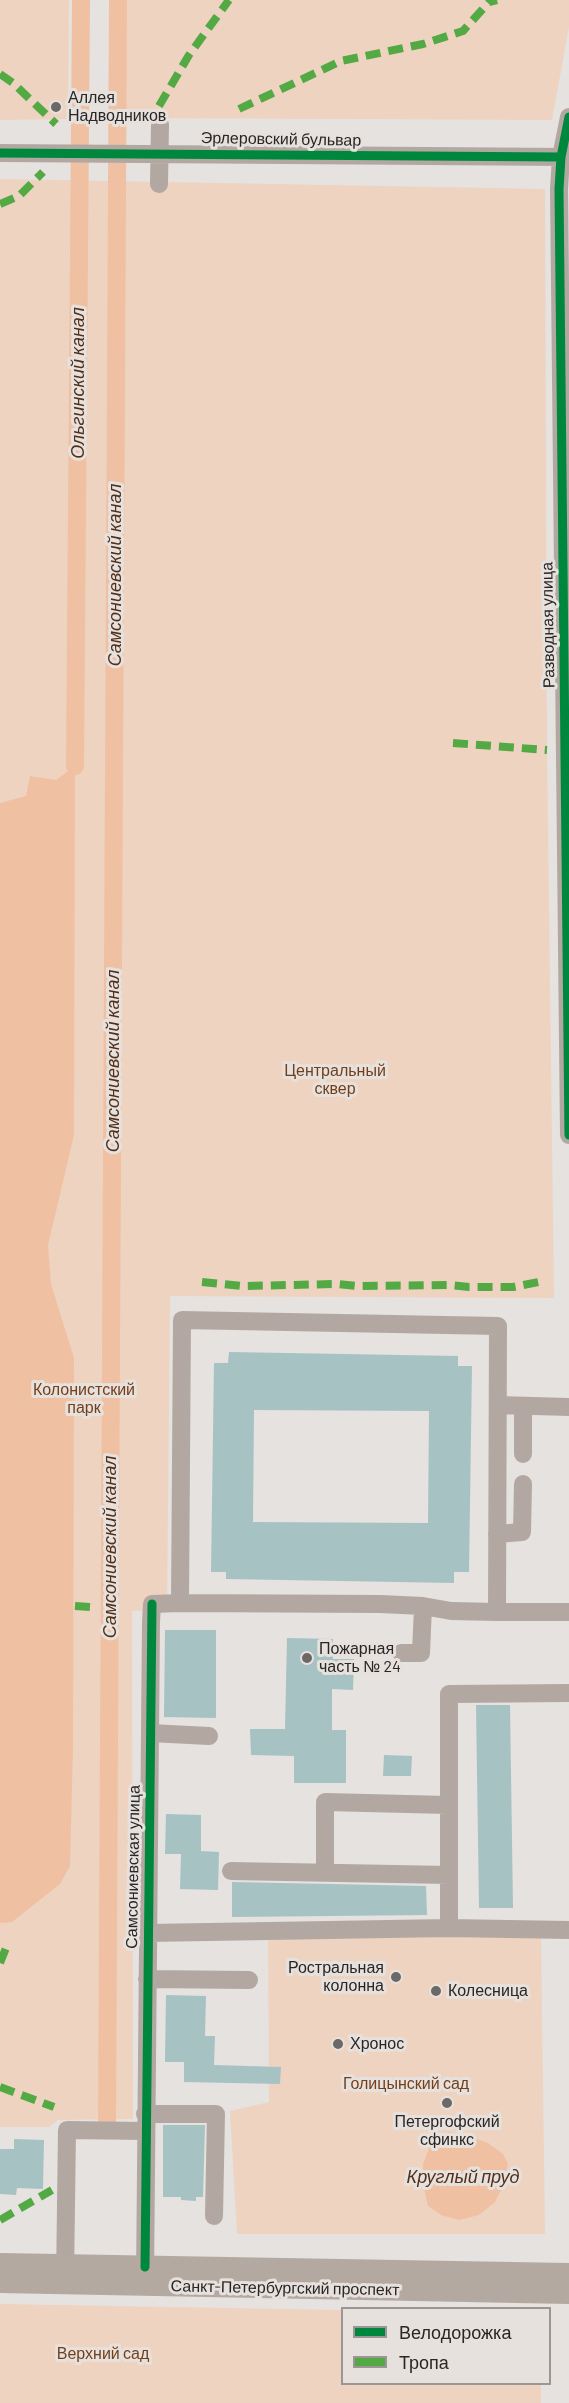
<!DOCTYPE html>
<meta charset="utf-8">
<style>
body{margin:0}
#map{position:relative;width:569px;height:2403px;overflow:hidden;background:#e5e2e0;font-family:Barlow,sans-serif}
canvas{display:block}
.legend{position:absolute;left:341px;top:2307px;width:210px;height:78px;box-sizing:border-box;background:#e7e1de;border:2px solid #9b9694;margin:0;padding:8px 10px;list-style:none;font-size:18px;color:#292625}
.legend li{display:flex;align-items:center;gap:12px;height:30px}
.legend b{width:30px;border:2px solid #9b9694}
</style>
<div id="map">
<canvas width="569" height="2403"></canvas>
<ul class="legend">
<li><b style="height:8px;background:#00873e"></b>Велодорожка</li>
<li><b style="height:8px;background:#53aa44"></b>Тропа</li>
</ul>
</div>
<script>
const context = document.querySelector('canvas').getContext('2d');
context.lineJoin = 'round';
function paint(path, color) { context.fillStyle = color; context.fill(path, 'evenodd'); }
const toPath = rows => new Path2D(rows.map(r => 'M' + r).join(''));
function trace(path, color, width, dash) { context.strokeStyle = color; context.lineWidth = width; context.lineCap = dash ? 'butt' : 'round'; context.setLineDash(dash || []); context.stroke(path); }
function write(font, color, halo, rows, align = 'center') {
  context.font = font + ' Barlow,sans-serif'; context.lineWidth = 6; context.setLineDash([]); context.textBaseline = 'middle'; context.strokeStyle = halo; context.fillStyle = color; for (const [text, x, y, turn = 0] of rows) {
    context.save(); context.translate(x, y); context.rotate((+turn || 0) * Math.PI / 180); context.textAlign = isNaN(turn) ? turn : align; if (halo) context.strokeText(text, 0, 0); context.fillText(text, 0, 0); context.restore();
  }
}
paint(toPath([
 [0,0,69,0,68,119,0,120],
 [124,0,569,0,569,27,552,120,124,118],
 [0,179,545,189,547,750,554,1298,170,1296,167,1609,132,1611,133,2119,58,2120,49,2127,0,2127],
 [268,1936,541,1937,545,2234,237,2234,230,2111,269,2102],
 [0,2304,342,2310,342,2384,541,2384,541,2403,0,2403]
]), '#eed3c1');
paint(toPath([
 [75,766,74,1135,48,1245,51,1284,74,1358,73,1747,70,1866,60,1884,12,1922,0,1923,0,803,26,796,30,776,56,780],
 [449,2132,469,2136,488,2143,503,2154,508,2164,503,2186,495,2202,479,2215,459,2220,441,2215,428,2206,424,2188,423,2164,432,2141]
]), '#f0c0a2');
trace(toPath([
 [75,766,81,0],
 [107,2122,118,0]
]), '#f0c0a2', 18);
paint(toPath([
 [229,1352,458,1356,458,1366,472,1366,469,1572,454,1572,454,1583,226,1579,226,1572,211,1572,214,1363,228,1363],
 [254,1410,429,1411,428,1523,253,1522],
 [165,1630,216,1630,216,1718,164,1717],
 [287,1638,333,1639,333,1659,354,1659,353,1690,332,1689,332,1730,346,1730,346,1783,294,1783,294,1756,251,1755,250,1729,285,1729],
 [476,1705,510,1705,513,1908,479,1908],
 [384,1755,412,1756,411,1776,383,1776],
 [166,1814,201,1815,201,1851,219,1852,218,1890,180,1889,181,1854,165,1854],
 [232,1882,426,1886,427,1915,232,1917],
 [166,1995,206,1996,205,2036,215,2036,214,2065,281,2067,280,2084,184,2082,184,2062,165,2062],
 [163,2125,205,2125,203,2197,196,2197,196,2201,181,2200,181,2197,163,2197],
 [14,2139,44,2140,43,2189,17,2188,16,2195,0,2194,0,2149,14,2149]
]), '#a7c2c3');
trace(toPath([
 [569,117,561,157,559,189,569,1135],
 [0,153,569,157],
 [159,184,160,125],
 [498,1405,569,1407],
 [523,1407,523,1454],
 [497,1534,522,1532,523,1484],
 [497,1612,498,1326,182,1320,180,1603,380,1604,423,1606,451,1611,497,1612,569,1612],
 [401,1653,421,1653,423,1606],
 [150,1733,209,1736],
 [231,1871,449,1875],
 [325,1872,325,1802,448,1805],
 [449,1928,449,1694,569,1693],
 [148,1933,449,1928,569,1930],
 [147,1979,249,1980],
 [145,2114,216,2114,214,2216],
 [65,2279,67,2130,145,2131],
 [145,2280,151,1622,152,1604,180,1603]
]), '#b3a8a1', 18);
trace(toPath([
 [0,2264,569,2274],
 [0,2282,569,2293]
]), '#b4a9a1', 22);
trace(toPath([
 [0,74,13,83,56,124],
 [159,106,189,55,229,0],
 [239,109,341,61,423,44,463,31,489,2,497,0],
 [0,204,19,196,43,172],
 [453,743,547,750],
 [202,1282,243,1286,337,1284,357,1286,449,1285,469,1287,513,1287,544,1281],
 [75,1606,90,1607],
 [0,1963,6,1948],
 [0,2087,54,2107],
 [0,2220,52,2190]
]), '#53aa44', 8, [15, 8]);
trace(toPath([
 [569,117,561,157,559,189,569,1135],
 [0,153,561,157],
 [145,2267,152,1604]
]), '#00873e', 9);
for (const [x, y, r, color] of [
 [56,107,6,"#6b6866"],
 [307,1658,6,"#6b6866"],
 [396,1977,6,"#6b6866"],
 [436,1991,6,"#6b6866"],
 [338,2044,6,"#6b6866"],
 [447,2103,6,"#6b6866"]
]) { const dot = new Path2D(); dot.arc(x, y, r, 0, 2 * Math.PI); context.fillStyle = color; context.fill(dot); trace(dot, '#e7e1de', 2); }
write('16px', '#292625', '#e7e1de', [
 ["Аллея",68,98],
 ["Надводников",68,116],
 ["Пожарная",319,1649],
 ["часть № 24",319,1667],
 ["Ростральная",384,1968,"right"],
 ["колонна",384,1986,"right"],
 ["Колесница",448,1991],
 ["Хронос",350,2044],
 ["Петергофский",447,2122,"center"],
 ["сфинкс",447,2140,"center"]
], 'left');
write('16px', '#292625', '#e7e1de', [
 ["Эрлеровский бульвар",281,139,1],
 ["Разводная улица",548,625,-91],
 ["Самсониевская улица",133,1867,-89],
 ["Санкт-Петербургский проспект",285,2288,1]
]);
write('16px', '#743e18', '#e7e1de', [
 ["Центральный",335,1071],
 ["сквер",335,1089],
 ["Колонистский",84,1390],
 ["парк",84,1408],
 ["Голицынский сад",406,2084],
 ["Верхний сад",103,2354]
]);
write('italic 18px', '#512f19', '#e7e1de', [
 ["Ольгинский канал",78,383,-90],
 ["Самсониевский канал",115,575,-90],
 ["Самсониевский канал",113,1061,-90],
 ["Самсониевский канал",110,1547,-90],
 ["Круглый пруд",463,2177]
]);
</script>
